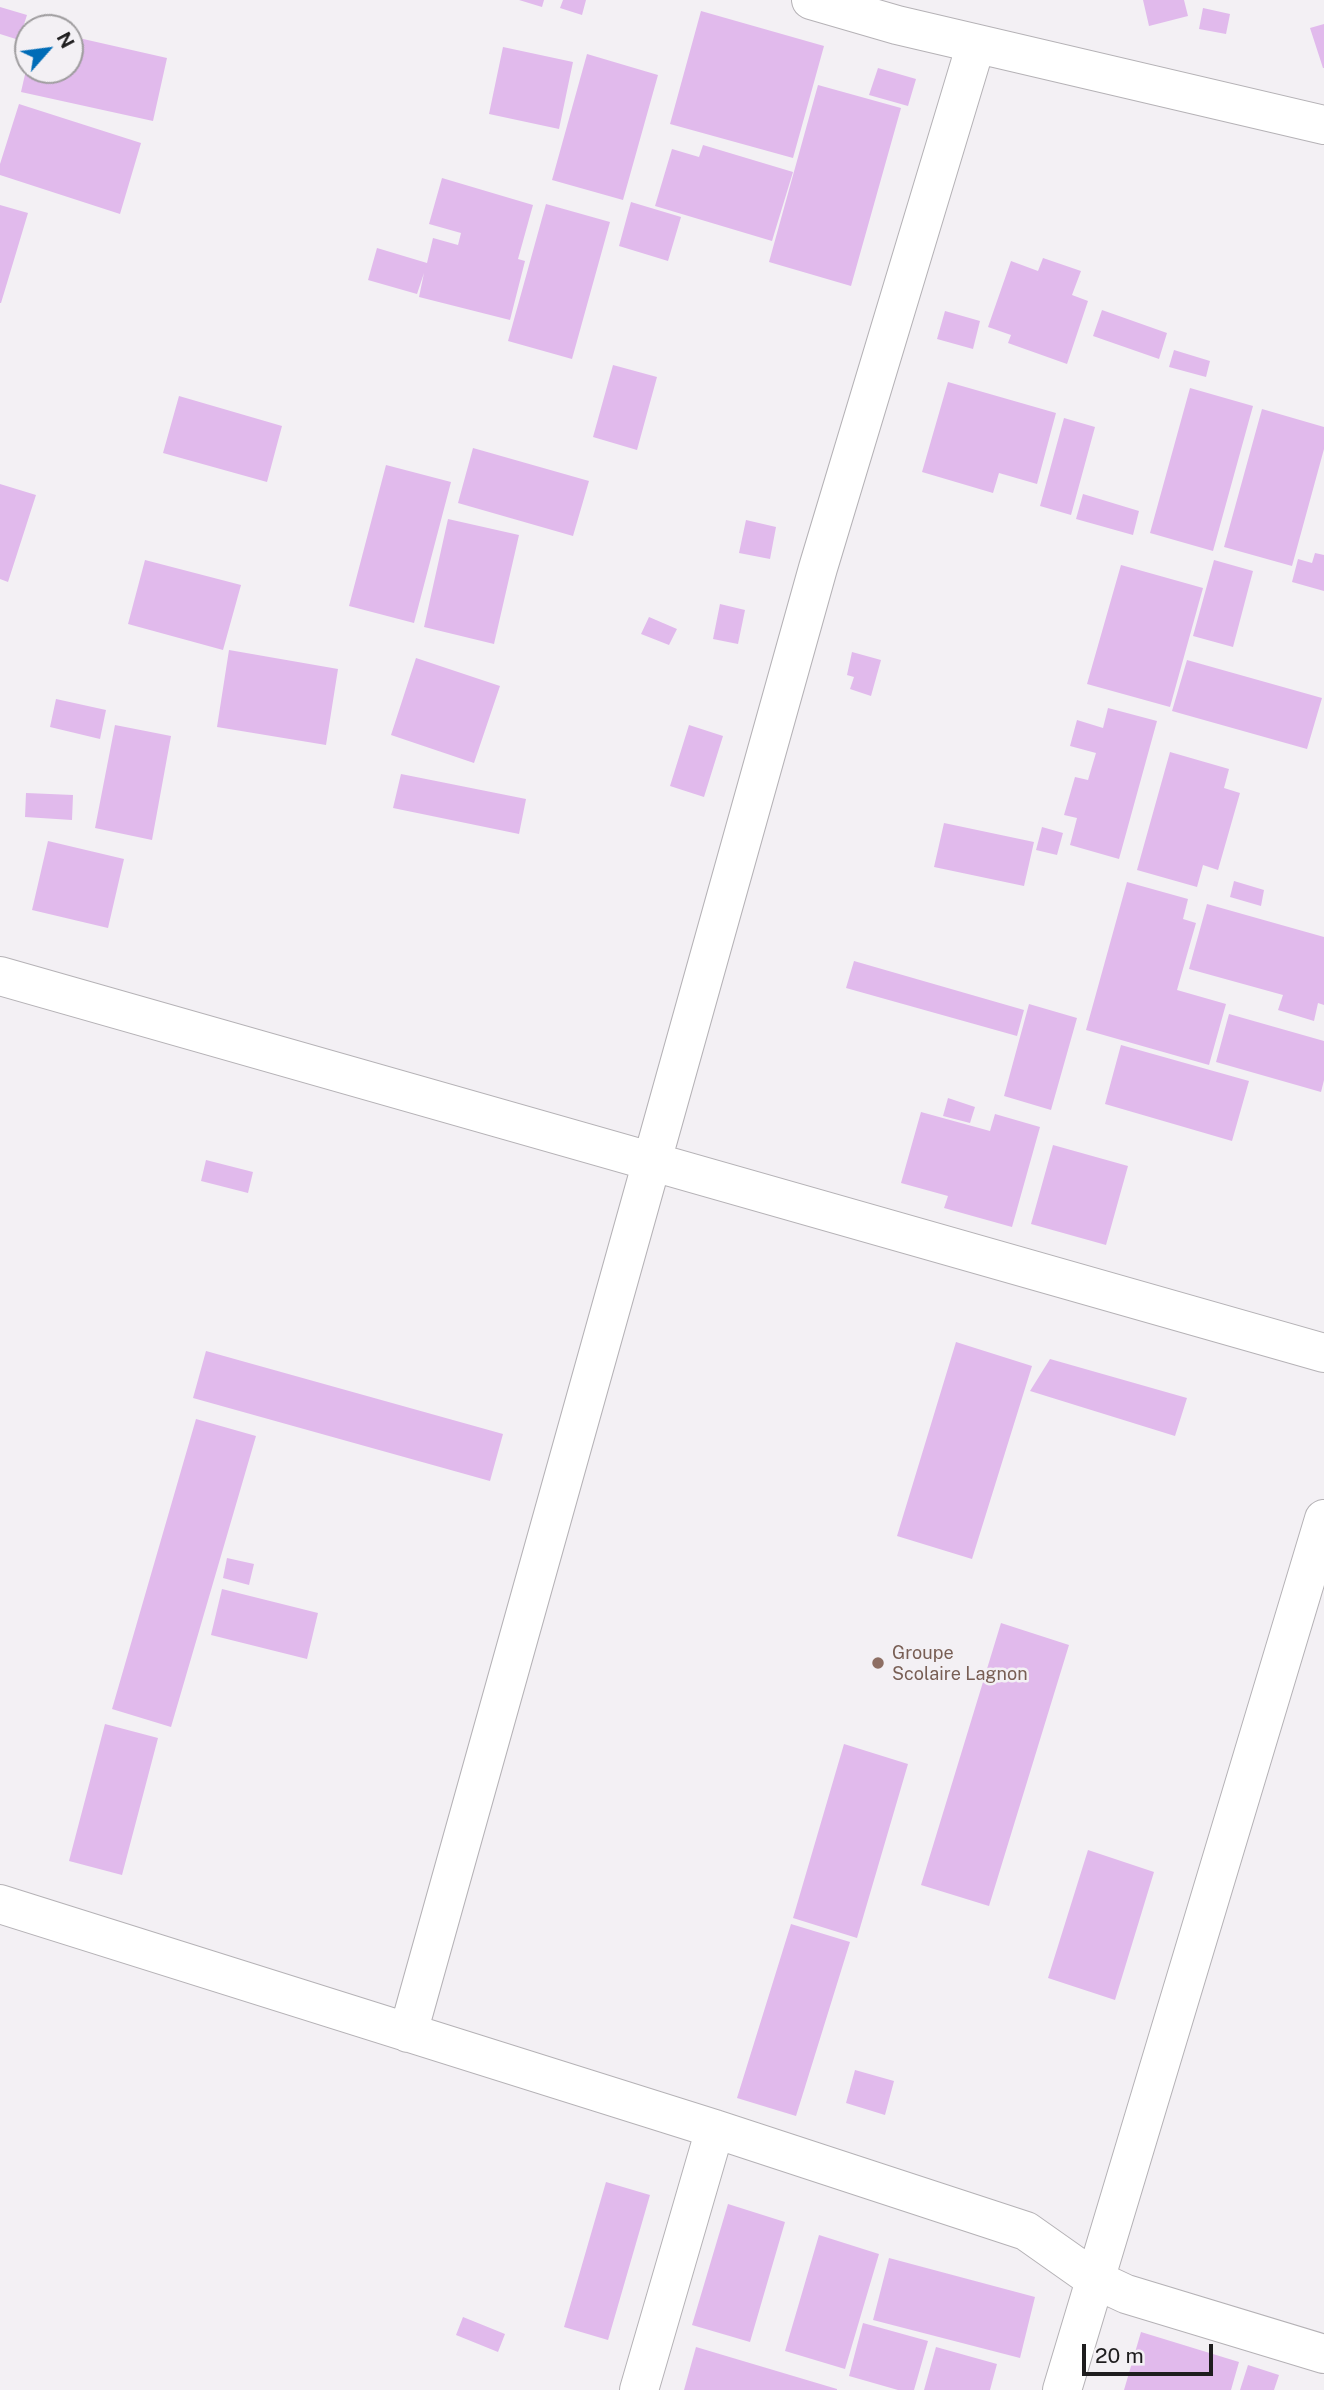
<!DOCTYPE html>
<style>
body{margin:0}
#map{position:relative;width:1324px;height:2390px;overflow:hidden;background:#f3f0f4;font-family:"Public Sans",sans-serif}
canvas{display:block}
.north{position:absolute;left:14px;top:14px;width:70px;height:70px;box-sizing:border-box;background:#f3f0f4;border:2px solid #9e9c9e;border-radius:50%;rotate:62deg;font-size:19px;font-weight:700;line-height:28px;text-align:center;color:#1e1d1e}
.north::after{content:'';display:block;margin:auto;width:24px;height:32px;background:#006cb7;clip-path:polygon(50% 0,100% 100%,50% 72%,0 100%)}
.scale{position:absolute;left:1082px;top:2344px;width:131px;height:32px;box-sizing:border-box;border:4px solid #1e1d1e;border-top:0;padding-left:9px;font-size:21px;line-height:24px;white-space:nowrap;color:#1e1d1e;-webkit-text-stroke:5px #f3f0f4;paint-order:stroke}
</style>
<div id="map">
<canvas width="1324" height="2390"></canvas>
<div class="north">N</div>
<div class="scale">20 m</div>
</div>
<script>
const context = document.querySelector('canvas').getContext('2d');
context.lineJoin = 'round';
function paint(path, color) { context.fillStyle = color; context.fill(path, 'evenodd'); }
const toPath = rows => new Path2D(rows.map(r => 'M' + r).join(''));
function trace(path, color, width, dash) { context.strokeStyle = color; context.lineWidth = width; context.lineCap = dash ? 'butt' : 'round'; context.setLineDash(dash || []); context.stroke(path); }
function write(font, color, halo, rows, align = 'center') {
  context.font = font + ' "Public Sans",sans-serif'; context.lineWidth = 5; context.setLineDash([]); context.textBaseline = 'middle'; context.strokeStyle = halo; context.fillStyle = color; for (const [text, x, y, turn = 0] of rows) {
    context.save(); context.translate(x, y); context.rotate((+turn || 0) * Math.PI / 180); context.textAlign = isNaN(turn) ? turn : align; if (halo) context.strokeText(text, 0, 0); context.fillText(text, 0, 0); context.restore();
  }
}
paint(toPath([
 [519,0,544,0,542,7],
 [563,0,586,0,582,15,560,8],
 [1143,0,1184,0,1188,16,1149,26],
 [0,7,27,15,19,40,0,34],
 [1203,8,1230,14,1226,34,1199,29],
 [701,11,824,46,793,158,670,124],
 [1324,24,1324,68,1323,68,1310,28],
 [70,36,167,58,153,121,21,92,26,70,70,70],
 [503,47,573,62,559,129,489,114],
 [587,54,658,75,623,200,552,180],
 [878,68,916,79,908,106,869,95],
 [818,85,901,108,851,286,769,262],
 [19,104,141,143,120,214,0,175,0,164],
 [703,145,793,172,772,241,655,206,672,149,699,157],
 [442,178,533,205,518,259,525,261,510,320,419,297,424,273,417,294,368,280,377,248,427,263,433,238,458,245,461,233,429,224],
 [631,202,681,217,668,261,619,246],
 [546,204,610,222,572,359,508,341],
 [0,205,28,213,1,303,0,303],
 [1043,258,1081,271,1072,295,1088,301,1067,364,1008,343,1011,335,988,327,1011,261,1038,271],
 [1102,310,1167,333,1159,359,1093,336],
 [945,311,980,321,973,349,937,339],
 [1174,350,1210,361,1206,377,1169,367],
 [613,365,657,377,637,450,593,437],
 [948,382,1056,413,1037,484,999,473,993,493,922,472],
 [1190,388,1253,406,1213,551,1150,533],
 [179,396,282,426,267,482,163,453],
 [1262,409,1324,427,1324,449,1292,566,1224,547],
 [1064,418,1095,427,1071,515,1040,506],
 [473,448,589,481,573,536,458,503],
 [386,465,451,482,414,623,349,606],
 [0,484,36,495,8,582,0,579],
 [1083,494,1139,511,1133,535,1076,519],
 [448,519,519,535,494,644,424,627],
 [746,520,776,527,770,559,739,553],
 [1315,553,1324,555,1324,591,1292,582,1298,559,1312,563],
 [145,560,241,585,223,650,128,624],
 [1214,560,1253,571,1233,647,1193,636],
 [1121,565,1203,588,1170,707,1087,684],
 [720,604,745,610,738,644,713,639],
 [649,617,677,629,669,645,641,634],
 [229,650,338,669,326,745,217,727],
 [852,652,881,660,871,696,850,689,854,677,847,675],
 [416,658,500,686,474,763,391,735],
 [1187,660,1322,698,1307,749,1172,711],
 [56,699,106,710,100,739,50,727],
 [1108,708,1157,721,1119,859,1070,845,1077,818,1064,815,1075,777,1088,780,1096,753,1070,746,1077,720,1103,728],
 [115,725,171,736,152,840,95,828],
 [689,725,723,736,704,797,670,786],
 [1170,752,1229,769,1224,788,1240,793,1218,870,1203,865,1197,887,1137,870],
 [401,774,526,799,519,834,393,808],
 [26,793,73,795,72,820,25,817],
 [944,823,1034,842,1024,886,934,867],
 [1042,827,1063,833,1057,855,1036,850],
 [48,841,124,859,108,928,32,910],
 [1234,881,1264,890,1261,906,1230,897],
 [1127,882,1188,899,1183,919,1196,923,1177,990,1226,1004,1209,1065,1086,1030],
 [1207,904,1324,937,1324,1005,1318,1003,1314,1021,1278,1010,1283,995,1189,969],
 [854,961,1024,1010,1017,1036,846,988],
 [1029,1004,1077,1018,1051,1110,1004,1096],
 [1229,1014,1324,1041,1324,1080,1321,1092,1216,1062],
 [1121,1045,1249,1081,1232,1141,1105,1104],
 [948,1098,975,1107,970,1123,943,1116],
 [921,1112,990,1131,995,1114,1040,1127,1012,1227,944,1208,948,1196,901,1183],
 [1053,1145,1128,1166,1106,1245,1031,1224],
 [206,1160,253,1172,248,1193,201,1181],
 [956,1342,1032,1366,972,1559,897,1536],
 [206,1351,503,1434,490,1481,193,1398],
 [1050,1359,1187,1398,1175,1436,1030,1391],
 [196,1419,256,1436,171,1727,112,1709],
 [227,1558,254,1564,249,1585,223,1578],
 [222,1589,318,1613,307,1659,211,1635],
 [1001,1623,1069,1645,989,1906,921,1885],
 [105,1724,158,1738,122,1875,69,1861],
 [844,1744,908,1764,857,1938,793,1918],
 [1088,1850,1154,1872,1115,2000,1048,1978],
 [791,1924,850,1942,796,2116,737,2098],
 [855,2070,894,2081,885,2115,846,2103],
 [606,2182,650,2195,608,2340,564,2327],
 [728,2204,785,2222,750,2342,692,2325],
 [819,2235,879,2254,845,2369,785,2351],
 [889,2258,1035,2297,1020,2358,873,2320],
 [463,2317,505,2334,498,2352,456,2335],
 [863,2323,928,2341,914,2390,898,2390,849,2376],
 [1141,2332,1239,2362,1231,2390,1124,2390],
 [696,2347,837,2389,837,2390,684,2390],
 [936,2347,997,2364,990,2390,924,2390],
 [1248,2365,1279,2375,1274,2390,1240,2390]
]), '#e1baec');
const street = toPath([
 [811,0,897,25,1324,125],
 [0,976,1324,1353],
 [0,1904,715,2129,1026,2231,1094,2279,1126,2294,1324,2354],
 [408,2033,818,568,976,44],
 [639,2390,715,2129],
 [1062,2390,1324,1519]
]);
trace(street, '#b5b2b6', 40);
trace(street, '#fff', 38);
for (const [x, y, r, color] of [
 [878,1663,7,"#8d6e63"]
]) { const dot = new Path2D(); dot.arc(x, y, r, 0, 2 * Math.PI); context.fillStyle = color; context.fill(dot); trace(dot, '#f3f0f4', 2.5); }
write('18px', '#785e54', '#f3f0f4', [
 ["Groupe",892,1653],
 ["Scolaire Lagnon",892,1674]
], 'left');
</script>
